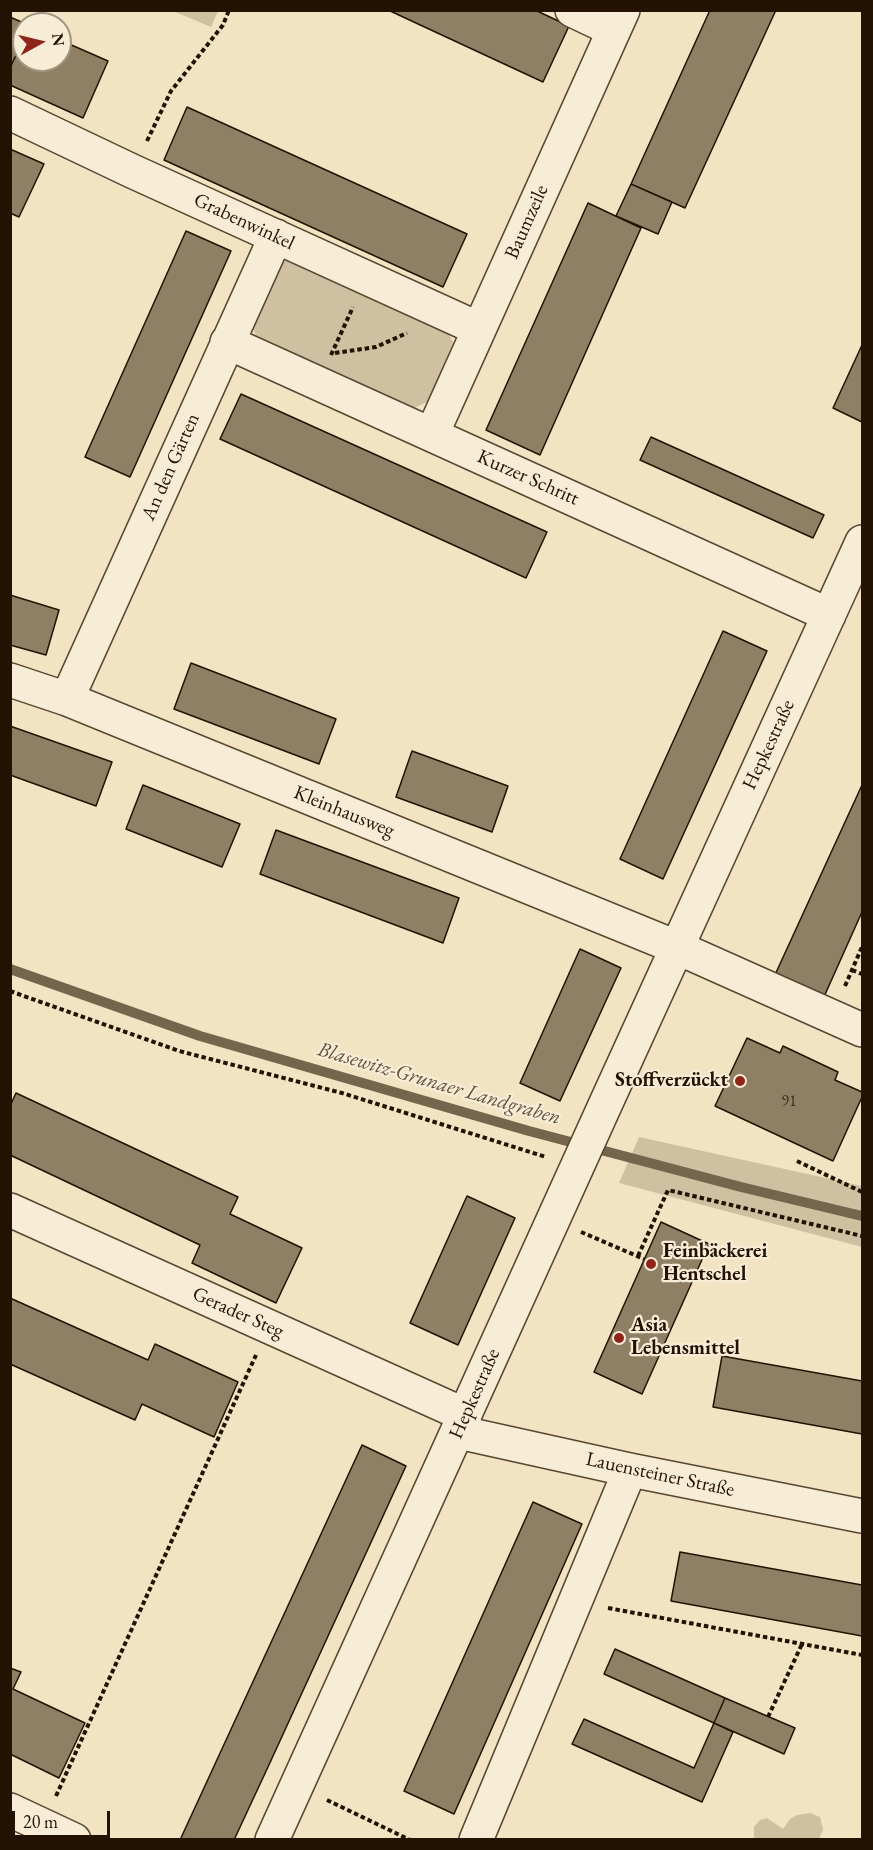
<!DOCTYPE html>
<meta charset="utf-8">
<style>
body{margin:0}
#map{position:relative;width:873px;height:1850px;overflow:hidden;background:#f2e4c2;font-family:"EB Garamond",serif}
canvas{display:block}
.frame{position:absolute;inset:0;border:12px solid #231201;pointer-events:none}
.north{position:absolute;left:12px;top:12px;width:60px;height:60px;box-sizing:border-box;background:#f7edd7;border:2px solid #a29581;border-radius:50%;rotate:82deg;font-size:16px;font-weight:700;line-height:24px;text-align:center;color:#231201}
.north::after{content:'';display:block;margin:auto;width:21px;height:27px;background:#8f2418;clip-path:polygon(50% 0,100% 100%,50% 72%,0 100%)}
.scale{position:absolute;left:12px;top:1811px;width:98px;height:27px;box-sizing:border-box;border:3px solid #231201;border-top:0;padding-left:8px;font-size:18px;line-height:21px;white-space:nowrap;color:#231201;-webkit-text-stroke:4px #f7edd7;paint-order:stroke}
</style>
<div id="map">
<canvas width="873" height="1850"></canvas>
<div class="frame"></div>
<div class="north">N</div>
<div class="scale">20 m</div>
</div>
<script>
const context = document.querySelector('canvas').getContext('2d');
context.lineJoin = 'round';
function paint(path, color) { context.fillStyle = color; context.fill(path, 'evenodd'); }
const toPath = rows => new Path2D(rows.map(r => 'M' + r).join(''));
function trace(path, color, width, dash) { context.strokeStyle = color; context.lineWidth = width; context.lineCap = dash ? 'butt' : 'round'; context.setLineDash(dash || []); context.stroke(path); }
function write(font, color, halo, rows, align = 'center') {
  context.font = font + ' "EB Garamond",serif'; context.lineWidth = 4.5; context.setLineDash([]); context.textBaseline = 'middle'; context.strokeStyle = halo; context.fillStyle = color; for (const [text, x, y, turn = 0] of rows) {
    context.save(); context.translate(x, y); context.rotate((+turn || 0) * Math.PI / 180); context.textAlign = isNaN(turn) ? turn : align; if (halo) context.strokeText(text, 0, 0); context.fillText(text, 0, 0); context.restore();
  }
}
paint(toPath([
 [173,11,218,11,211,27],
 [293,260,447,331,453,342,429,401,414,408,256,337,252,324,281,261],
 [639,1137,862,1186,862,1247,619,1183],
 [810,1813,820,1817,823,1830,819,1839,754,1839,754,1827,760,1820,767,1818,783,1829,790,1819,797,1815]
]), '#cfc0a1');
trace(toPath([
 [10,969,200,1036,529,1131,741,1187,862,1216]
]), '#75654d', 10);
const building = toPath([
 [388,10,535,10,569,26,543,82,388,10],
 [710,10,776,10,685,208,631,184,710,10],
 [10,17,26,24,24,24,24,38,10,68,10,17],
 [24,38,24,60,60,60,60,40,108,61,83,118,10,85,10,68,24,38],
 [187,107,467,234,443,287,164,160,187,107],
 [10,149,44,164,19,217,10,213,10,149],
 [631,184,672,202,658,234,616,216,631,184],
 [588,203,641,228,540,455,486,430,588,203],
 [186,231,231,251,130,477,85,457,186,231],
 [862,345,862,422,833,408,862,345],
 [241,394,547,532,526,578,220,439,241,394],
 [651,437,824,515,813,538,640,460,651,437],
 [10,595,59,610,46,655,10,645,10,595],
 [723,631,767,651,663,879,620,859,723,631],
 [191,663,336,719,319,764,174,709,191,663],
 [10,726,112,762,96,806,10,775,10,726],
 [412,751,508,786,492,832,396,797,412,751],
 [143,785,240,824,222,867,126,829,143,785],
 [862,785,862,912,823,999,774,977,862,785],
 [276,830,459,898,443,943,260,874,276,830],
 [580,949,621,968,560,1101,520,1083,580,949],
 [747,1038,780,1053,783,1046,838,1072,835,1080,862,1092,862,1097,833,1161,715,1106,747,1038],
 [16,1093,238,1197,230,1214,302,1248,276,1303,192,1263,200,1245,10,1155,10,1106,16,1093],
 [467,1196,515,1218,458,1345,410,1323,467,1196],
 [661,1222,709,1244,642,1394,594,1372,661,1222],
 [10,1298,148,1360,155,1344,238,1382,214,1437,142,1404,135,1420,10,1364,10,1298],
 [722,1356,862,1381,862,1434,713,1407,722,1356],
 [362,1445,406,1466,268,1767,234,1840,180,1840,362,1445],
 [533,1502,582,1524,454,1814,404,1791,533,1502],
 [680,1552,862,1585,862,1636,671,1601,680,1552],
 [615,1649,725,1698,714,1723,604,1674,615,1649],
 [10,1668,21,1672,13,1689,85,1723,59,1778,10,1754,10,1668],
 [725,1698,795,1728,784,1754,714,1723,725,1698],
 [584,1719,694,1768,714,1723,733,1732,702,1802,572,1744,584,1719]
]);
paint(building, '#8f7f65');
trace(building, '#231201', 1.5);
const street = toPath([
 [572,10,614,30],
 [10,113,132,171,479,329],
 [227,342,829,615],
 [432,434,623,10],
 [10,680,67,699,676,947,862,1030],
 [67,699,276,236],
 [10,1210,465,1415],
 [458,1432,630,1470,862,1516],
 [10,1810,74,1840],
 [272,1840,606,1103,862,542],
 [476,1840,630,1470]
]);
trace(street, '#574631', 36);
trace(toPath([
 [147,141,171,91,223,25,229,10],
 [335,353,376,347,407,333],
 [331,355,353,307],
 [852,970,862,974],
 [845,986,862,947],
 [10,991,179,1051,342,1093,546,1157],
 [797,1161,862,1192],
 [581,1232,644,1259],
 [638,1256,668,1190,862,1236],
 [608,1608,862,1655],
 [768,1717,802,1644],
 [56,1796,256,1355],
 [327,1800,410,1840]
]), '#231201', 4, [4.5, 3]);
trace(street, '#f7edd7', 33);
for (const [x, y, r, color] of [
 [740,1081,6,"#8f2418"],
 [651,1264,6,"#8f2418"],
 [619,1338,6,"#8f2418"]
]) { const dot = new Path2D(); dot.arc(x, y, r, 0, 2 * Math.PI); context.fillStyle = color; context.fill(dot); trace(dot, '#f7edd7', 2); }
write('16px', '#3e2d1a', null, [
 ["91",789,1102]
]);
write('20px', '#231201', '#f7edd7', [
 ["Grabenwinkel",244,222,25],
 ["Baumzeile",527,222,-66],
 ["An den Gärten",171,467,-66],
 ["Kurzer Schritt",528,478,24],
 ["Hepkestraße",769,745,-65],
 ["Kleinhausweg",344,812,22],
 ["Gerader Steg",238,1313,24],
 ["Hepkestraße",475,1394,-66],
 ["Lauensteiner Straße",660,1475,12]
]);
write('bold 20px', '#231201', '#f7edd7', [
 ["Stoffverzückt",728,1081,"right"],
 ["Feinbäckerei",663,1252],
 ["Hentschel",663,1275],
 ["Asia",631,1326],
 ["Lebensmittel",631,1349]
], 'left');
write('italic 21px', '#61513a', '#f7edd7', [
 ["Blasewitz‐Grunaer Landgraben",439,1084,16]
]);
</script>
